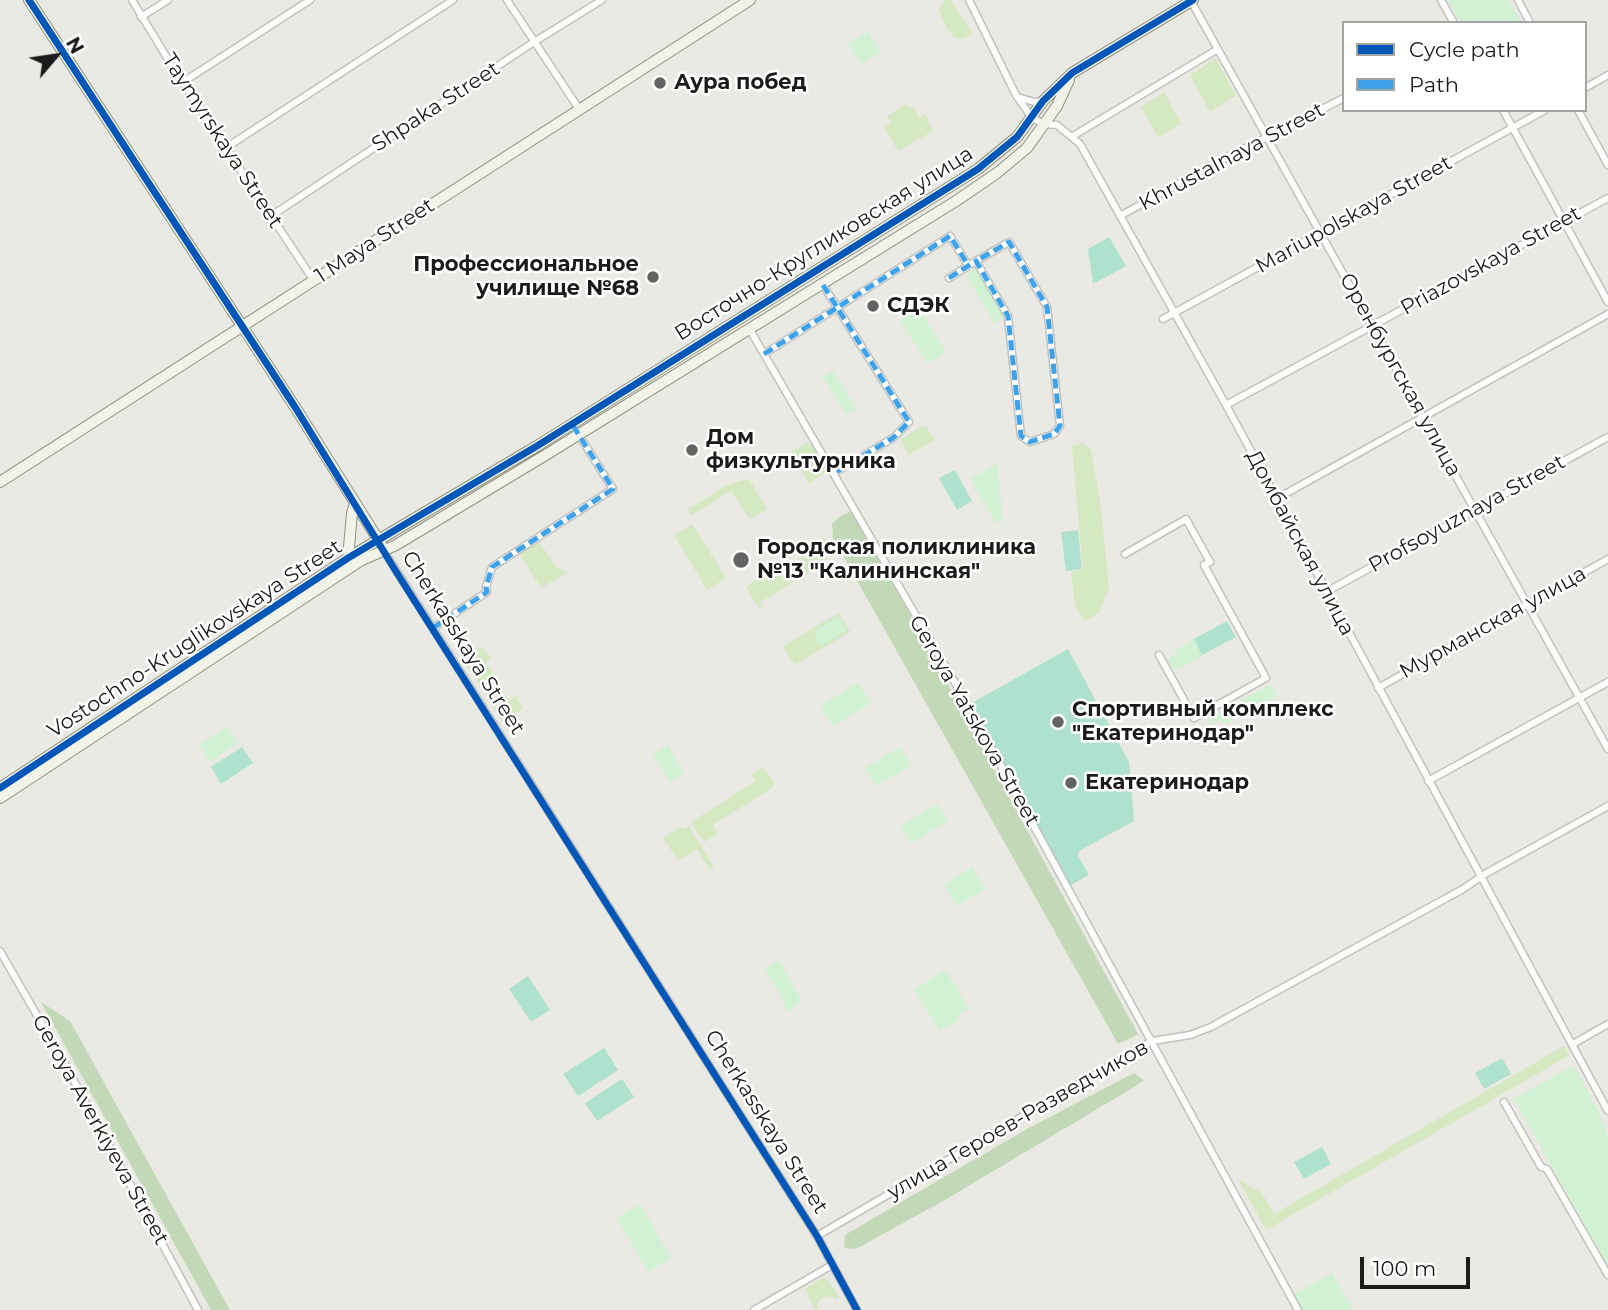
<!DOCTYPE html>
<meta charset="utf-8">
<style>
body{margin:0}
#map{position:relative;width:1608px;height:1310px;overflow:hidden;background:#eae9e3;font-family:Montserrat,sans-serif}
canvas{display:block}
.legend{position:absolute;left:1342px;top:21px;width:245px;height:91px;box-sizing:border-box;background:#fff;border:2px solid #a4a4a4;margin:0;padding:9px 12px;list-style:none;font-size:21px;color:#1b1b1b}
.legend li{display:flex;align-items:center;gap:14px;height:35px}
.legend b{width:35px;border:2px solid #a4a4a4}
.north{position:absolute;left:21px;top:21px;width:70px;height:70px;-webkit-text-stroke:5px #fff;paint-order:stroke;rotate:61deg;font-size:19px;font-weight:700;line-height:28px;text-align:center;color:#1b1b1b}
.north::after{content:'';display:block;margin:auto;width:24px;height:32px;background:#1b1b1b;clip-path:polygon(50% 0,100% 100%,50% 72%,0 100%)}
.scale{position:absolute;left:1360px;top:1257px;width:110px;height:32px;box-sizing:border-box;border:4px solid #1b1b1b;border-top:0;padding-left:9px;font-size:21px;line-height:24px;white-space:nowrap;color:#1b1b1b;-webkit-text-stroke:5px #fff;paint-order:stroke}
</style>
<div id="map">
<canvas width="1608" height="1310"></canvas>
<ul class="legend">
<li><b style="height:9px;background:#0057b8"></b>Cycle path</li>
<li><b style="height:9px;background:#3da2ea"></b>Path</li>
</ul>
<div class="north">N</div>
<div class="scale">100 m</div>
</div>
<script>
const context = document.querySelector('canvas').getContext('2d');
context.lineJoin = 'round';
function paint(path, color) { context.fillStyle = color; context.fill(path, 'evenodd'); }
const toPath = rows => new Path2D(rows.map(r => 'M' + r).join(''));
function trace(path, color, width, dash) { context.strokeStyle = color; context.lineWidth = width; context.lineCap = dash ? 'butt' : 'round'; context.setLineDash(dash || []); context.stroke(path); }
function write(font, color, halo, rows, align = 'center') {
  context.font = font + ' Montserrat,sans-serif'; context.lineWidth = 5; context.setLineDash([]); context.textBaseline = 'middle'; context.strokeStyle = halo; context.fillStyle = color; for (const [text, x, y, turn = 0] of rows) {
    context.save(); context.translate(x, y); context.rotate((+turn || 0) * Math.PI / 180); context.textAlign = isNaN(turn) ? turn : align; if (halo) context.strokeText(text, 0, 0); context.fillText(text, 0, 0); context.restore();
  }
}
paint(toPath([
 [944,0,950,0,972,33,964,39,955,38,947,29,939,10],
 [1216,58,1236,96,1210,112,1190,75],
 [1164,92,1181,124,1158,137,1141,107],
 [906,104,909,108,913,106,919,118,926,114,933,131,898,151,884,127,891,123,887,116],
 [926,426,935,440,908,455,901,439,919,428],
 [806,443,813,444,826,466,825,473,809,483,791,452],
 [1083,443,1091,450,1101,508,1109,589,1099,613,1084,621,1075,605,1071,572,1083,569,1072,446],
 [749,479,767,509,752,518,749,518,731,491,691,516,688,509,727,485],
 [692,524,726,578,707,590,674,535],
 [822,539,826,539,826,567,822,564,761,602,762,606,759,608,747,589,747,586,774,568,780,571,822,544],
 [537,542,540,543,557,568,568,572,541,588,519,553],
 [839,613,850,632,794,665,783,646],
 [481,648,485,649,491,658,486,662,509,700,516,696,523,708,507,718,509,723,503,722,463,660],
 [763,767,774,783,772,788,713,825,718,834,704,842,691,822,756,781,752,774],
 [689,826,714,867,710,870,697,849,678,860,663,838,680,827,684,829],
 [1564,1046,1570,1055,1266,1230,1238,1179,1262,1193,1274,1214],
 [823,1278,829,1280,839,1299,825,1296,819,1301,817,1310,815,1310,805,1289]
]), '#d4e8c1');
paint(toPath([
 [853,510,1138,1034,1118,1044,833,538,832,524,839,517],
 [41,1002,70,1021,230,1310,211,1310],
 [1134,1073,1144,1081,945,1200,856,1249,844,1248,845,1235,877,1216,1027,1129]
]), '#c2d9b8');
paint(toPath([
 [1448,0,1508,0,1521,23,1461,23],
 [868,32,880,52,861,64,848,44],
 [977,268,1005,317,994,323,966,274],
 [919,309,946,352,927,363,900,320],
 [833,371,856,409,846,414,823,377],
 [997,464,1003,519,996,523,971,479],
 [838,616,847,630,821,646,813,632],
 [1194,639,1203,656,1174,670,1168,659,1177,654,1176,650],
 [858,683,871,703,833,726,820,706],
 [1271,684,1277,696,1225,724,1221,719,1210,725,1207,719],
 [227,727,238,743,210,761,199,745],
 [668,745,684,773,670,782,653,754],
 [900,747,911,766,876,786,865,768],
 [937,804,948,821,911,843,901,826],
 [972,867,985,889,957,906,944,885],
 [779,961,802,1001,786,1012,785,1003,765,969],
 [945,970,969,1009,957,1016,958,1020,940,1031,914,990],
 [1574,1065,1598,1111,1608,1136,1608,1266,1514,1099],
 [640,1204,671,1258,648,1272,617,1218],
 [1332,1273,1353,1310,1300,1310,1294,1295]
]), '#d0f2d2');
paint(toPath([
 [1109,237,1126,266,1093,284,1088,249],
 [955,470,972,501,957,510,939,478],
 [1078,530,1082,569,1066,571,1061,532],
 [1227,621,1236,637,1202,655,1194,639],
 [1068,649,1129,762,1134,821,1079,851,1078,856,1089,875,1067,887,968,705],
 [242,747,253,763,221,784,211,767],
 [528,976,550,1010,531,1022,509,989],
 [604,1048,618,1070,578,1096,563,1074],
 [1502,1058,1511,1074,1484,1089,1475,1073],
 [622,1079,634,1097,597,1121,585,1103],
 [1322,1147,1331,1164,1304,1179,1294,1162]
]), '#aee2cf');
const street = toPath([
 [132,0,172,66,314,281],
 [507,0,579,109],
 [969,0,1016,95,1032,118,1044,124,1057,125,1080,144,1226,405,1608,1111],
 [1441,0,1454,23],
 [1518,0,1530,23],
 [1191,1,1608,749],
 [141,17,168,0],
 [183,82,310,0],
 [1585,88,1608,75],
 [1021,98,1034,102,1043,101],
 [1503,110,1608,302],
 [1578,110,1608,165],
 [1073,136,1218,49],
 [227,147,453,0],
 [271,216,534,42,602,0],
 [1120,216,1210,166,1344,98],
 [949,278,976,261,1008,316,1021,436,1030,442,1054,434,1060,426,1047,307,1009,242,976,261],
 [823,285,909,422,893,438,834,473],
 [1163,319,1545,110],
 [750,330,965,700,1298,1310],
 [764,354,950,236,968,265],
 [1226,405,1608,198],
 [1276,499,1608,314],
 [384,551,817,1236,857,1310],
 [1125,554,1186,519,1210,562,1204,565,1266,678,1194,718,1159,655],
 [1326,592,1608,437],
 [433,628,487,592,486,587,492,567,613,489,572,424],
 [1378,688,1608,559],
 [1428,781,1608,682],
 [0,951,61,1057,198,1310],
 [1573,1044,1608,1024],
 [1504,1102,1541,1167,1547,1169,1608,1275],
 [817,1236,1152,1041,1190,1035,1211,1027,1463,889,1485,874,1608,806],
 [754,1310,832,1265]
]);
const secondary = toPath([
 [29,0,295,407,381,544],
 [0,482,750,0],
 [348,558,352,513,355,504],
 [0,788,348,558,537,446,978,169,1017,137,1043,101,1072,73,1193,0],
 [0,798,360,561,396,545,544,456,956,201,997,173,1027,148,1057,106,1069,80]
]);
trace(street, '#c2c2bf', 9);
trace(secondary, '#90937c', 12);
trace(street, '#fcfcfb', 6);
trace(secondary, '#f1f2e8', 10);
trace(toPath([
 [949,278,976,261,1008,316,1021,436,1030,442,1054,434,1060,426,1047,307,1009,242,976,261],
 [823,285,909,422,893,438,834,473],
 [764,354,950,236,968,265],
 [433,628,487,592,486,587,492,567,613,489,572,424]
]), '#3da2ea', 5, [10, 5]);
trace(toPath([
 [29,0,295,407,397,573,817,1236,857,1310],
 [0,788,348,558,537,446,978,169,1017,137,1043,101,1072,73,1193,0]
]), '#0057b8', 7);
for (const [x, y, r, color] of [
 [660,83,7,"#636361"],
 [653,277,7,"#636361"],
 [873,306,7,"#636361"],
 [692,450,7,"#636361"],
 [741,560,9,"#636361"],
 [1058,722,7,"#636361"],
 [1071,783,7,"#636361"]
]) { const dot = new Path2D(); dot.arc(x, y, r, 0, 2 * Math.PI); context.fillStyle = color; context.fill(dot); trace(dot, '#fff', 2.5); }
write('bold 21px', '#1b1b1b', '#fff', [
 ["Аура побед",674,83],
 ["Профессиональное",639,265,"right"],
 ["училище №68",639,289,"right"],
 ["СДЭК",887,306],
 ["Дом",706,438],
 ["физкультурника",706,462],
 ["Городская поликлиника",757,548],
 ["№13 \"Калининская\"",757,572],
 ["Спортивный комплекс",1072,710],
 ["\"Екатеринодар\"",1072,734],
 ["Екатеринодар",1085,783]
], 'left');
write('21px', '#1b1b1b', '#fff', [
 ["Shpaka Street",436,107,-33],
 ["Taymyrskaya Street",222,141,57],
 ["Khrustalnaya Street",1232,157,-28],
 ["Mariupolskaya Street",1354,215,-29],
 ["1 Maya Street",375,241,-33],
 ["Восточно-Кругликовская улица",824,244,-32],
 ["Priazovskaya Street",1491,261,-29],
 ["Оренбургская улица",1400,375,61],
 ["Profsoyuznaya Street",1467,514,-29],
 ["Домбайская улица",1300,543,62],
 ["Мурманская улица",1493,623,-29],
 ["Vostochno-Kruglikovskaya Street",195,639,-33],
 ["Cherkasskaya Street",463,643,58],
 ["Geroya Yatskova Street",974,721,60],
 ["улица Героев-Разведчиков",1018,1120,-30],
 ["Cherkasskaya Street",766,1122,58],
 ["Geroya Averkiyeva Street",100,1130,61]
]);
</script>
